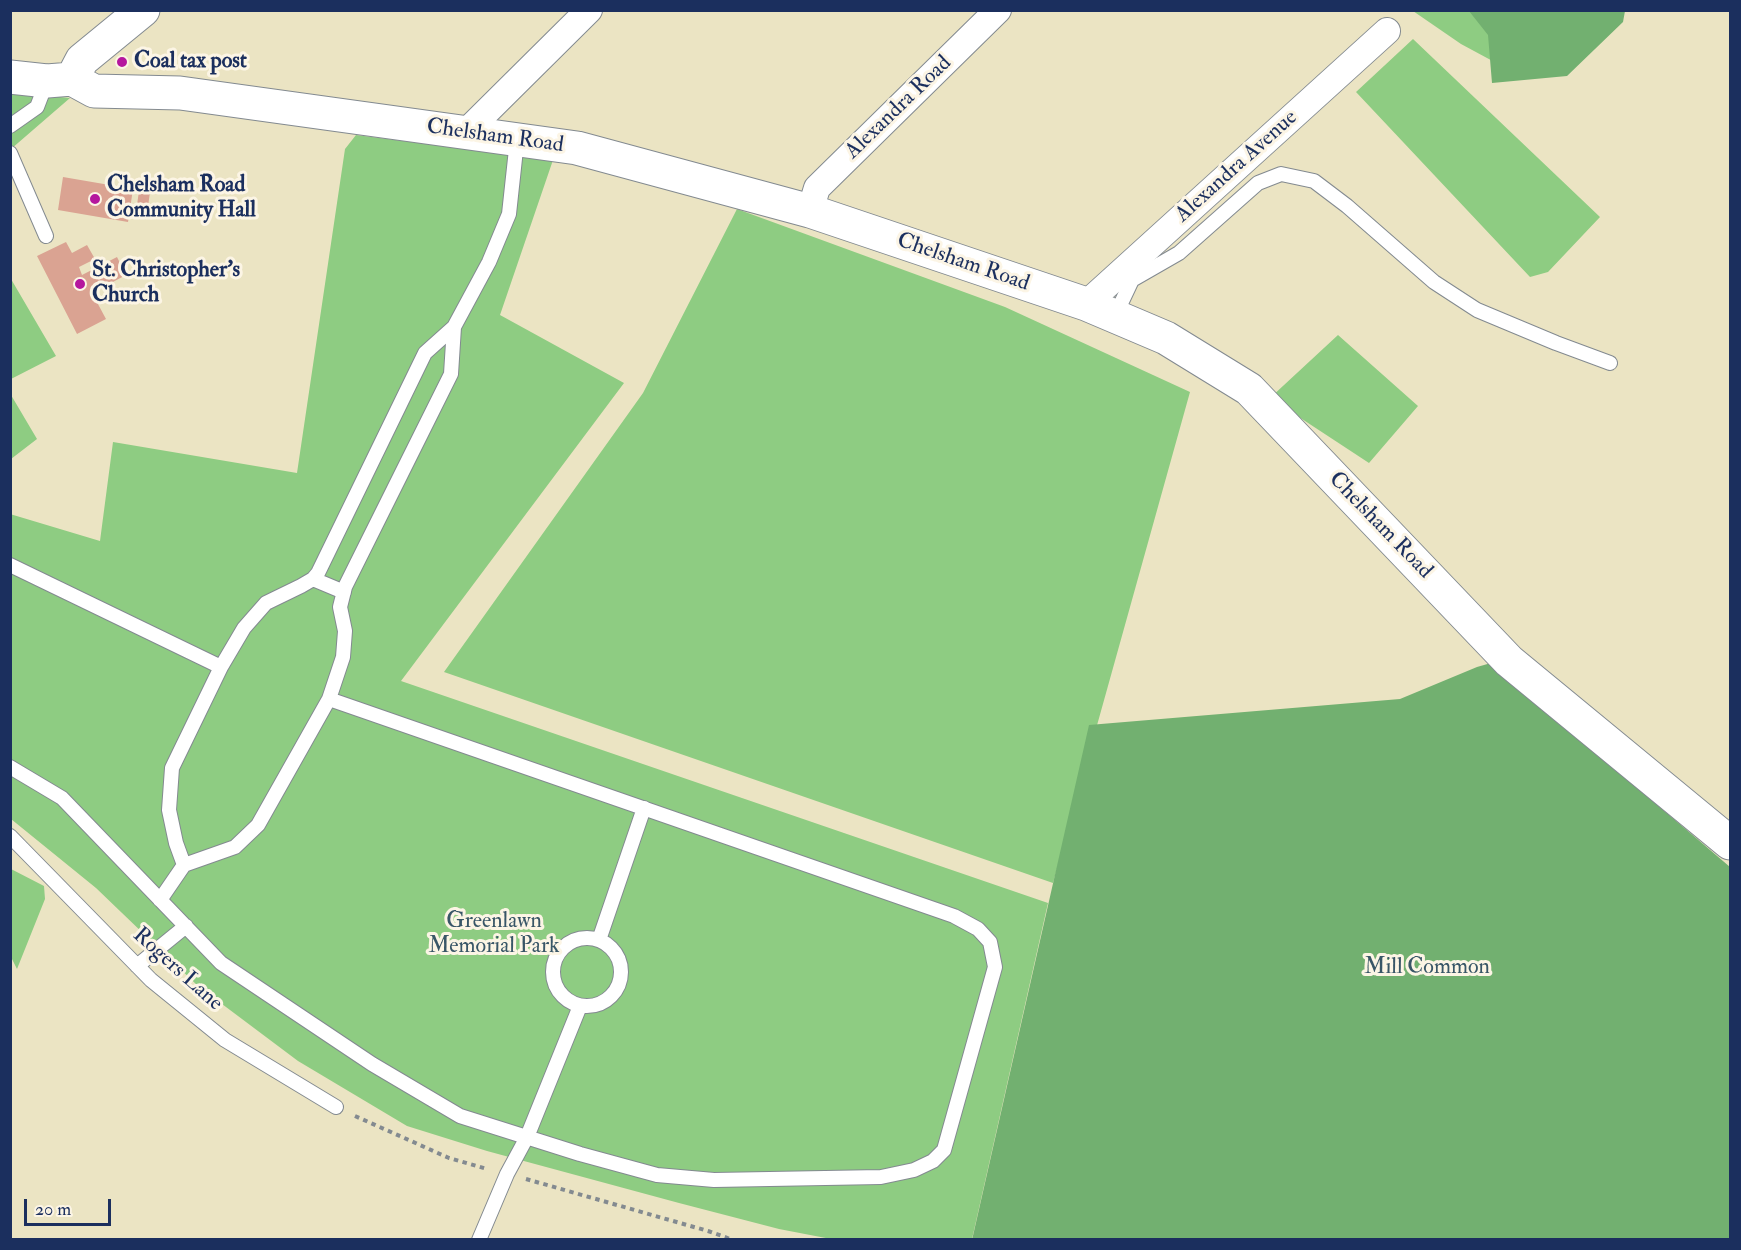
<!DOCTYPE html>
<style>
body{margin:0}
#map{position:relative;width:1741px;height:1250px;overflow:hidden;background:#ebe4c3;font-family:"IM FELL Double Pica",serif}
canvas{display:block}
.frame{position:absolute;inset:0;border:12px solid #1b2f5e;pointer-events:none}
.scale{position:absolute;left:24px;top:1199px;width:87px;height:27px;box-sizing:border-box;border:3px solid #1b2f5e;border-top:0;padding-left:8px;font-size:18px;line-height:21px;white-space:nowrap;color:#1b2f5e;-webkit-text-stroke:4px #fcf5e5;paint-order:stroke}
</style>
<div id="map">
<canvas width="1741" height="1250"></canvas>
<div class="frame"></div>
<div class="scale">20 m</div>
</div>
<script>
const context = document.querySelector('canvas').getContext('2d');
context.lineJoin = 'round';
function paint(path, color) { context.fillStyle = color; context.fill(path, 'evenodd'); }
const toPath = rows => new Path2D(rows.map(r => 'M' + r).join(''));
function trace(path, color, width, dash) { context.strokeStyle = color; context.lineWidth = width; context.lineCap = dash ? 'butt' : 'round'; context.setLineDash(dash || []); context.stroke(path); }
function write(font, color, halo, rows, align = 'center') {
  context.font = font + ' "IM FELL Double Pica",serif'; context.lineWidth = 6; context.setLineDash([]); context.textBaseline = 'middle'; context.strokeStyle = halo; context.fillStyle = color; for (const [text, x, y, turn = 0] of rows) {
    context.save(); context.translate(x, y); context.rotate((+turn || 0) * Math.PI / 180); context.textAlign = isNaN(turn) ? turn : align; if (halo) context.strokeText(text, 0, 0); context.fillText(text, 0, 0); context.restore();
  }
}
paint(toPath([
 [1413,11,1603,11,1513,72,1461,44],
 [1413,39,1600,217,1548,272,1530,277,1356,92],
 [11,92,70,98,11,149],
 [356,135,553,160,500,315,624,383,401,681,1048,903,972,1239,831,1239,779,1229,679,1203,487,1151,407,1126,298,1061,198,986,96,888,11,819,10,514,100,541,113,442,297,473,345,149],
 [737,209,1005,307,1190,392,1053,883,444,672,643,393],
 [11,279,56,356,11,379,10,379],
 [1338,335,1418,406,1369,463,1270,398],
 [11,395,37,439,11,459],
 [11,869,44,886,45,899,17,969,11,957]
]), '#8ecc82');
paint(toPath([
 [1469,11,1625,11,1623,22,1567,76,1492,83,1488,35],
 [1491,663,1730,867,1730,1239,972,1240,1089,725,1400,699,1477,667]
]), '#72b070');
paint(toPath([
 [63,177,133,189,128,222,58,210],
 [139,191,150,192,147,214,136,212],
 [66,242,72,253,87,245,95,259,79,267,82,275,117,257,126,275,92,293,106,319,77,334,37,256]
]), '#daa392');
const lane = toPath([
 [10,126,37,107,47,81],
 [10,153,46,236],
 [1115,316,1132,280,1179,253,1258,183,1281,174,1314,181,1347,206,1434,282,1477,310,1556,343,1610,363],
 [10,565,221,667],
 [313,579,344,592],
 [10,767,62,798,221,963,372,1064,460,1116,580,1154,657,1175,714,1180,881,1177,914,1170,933,1161,944,1150,995,967,990,942,978,929,954,916,329,699],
 [10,836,151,980,225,1040,336,1107],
 [184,865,176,843,169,810,172,768,221,667,244,628,266,603,301,586,313,579,318,573,425,353,454,327,489,262,509,214,517,140],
 [160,900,184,865,235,847,258,825,329,699,343,657,345,631,340,607,345,587,451,374,454,327],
 '553 972a34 34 0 1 1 68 0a34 34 0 1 1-68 0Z',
 [599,940,644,808],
 [137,966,186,926],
 [479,1240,507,1174,527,1137,580,1006]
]);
const street = toPath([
 [465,133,589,10],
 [810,211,817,188,998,10],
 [1086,304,1387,31]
]);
const secondary = toPath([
 [10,77,47,81,72,79,94,91,180,93,577,148,810,211,1086,304,1166,338,1249,389,1509,661,1730,843],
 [72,79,82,60,143,10]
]);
trace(lane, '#838a90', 16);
trace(street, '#838a90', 28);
trace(secondary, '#838a90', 35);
trace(toPath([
 [355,1116,449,1158,487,1169],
 [526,1179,708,1231,733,1240]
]), '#838a90', 4, [4.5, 4.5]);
trace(lane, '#fff', 14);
trace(street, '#fff', 26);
trace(secondary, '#fff', 33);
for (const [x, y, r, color] of [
 [122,62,6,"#b5179e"],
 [95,199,6,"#b5179e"],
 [80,284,6,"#b5179e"]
]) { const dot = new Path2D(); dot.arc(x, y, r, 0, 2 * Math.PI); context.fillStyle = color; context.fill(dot); trace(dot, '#fcf5e5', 2); }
write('bold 22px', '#1b2f5e', '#fcf5e5', [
 ["Coal tax post",134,62],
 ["Chelsham Road",107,186],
 ["Community Hall",107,211],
 ["St. Christopher's",92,271],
 ["Church",92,296]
], 'left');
write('22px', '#1b2f5e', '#fcf5e5', [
 ["Alexandra Road",899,108,-44],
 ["Chelsham Road",495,137,8],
 ["Alexandra Avenue",1237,167,-42],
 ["Chelsham Road",963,263,19],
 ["Chelsham Road",1380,526,46],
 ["Rogers Lane",177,970,42]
]);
write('22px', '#385667', '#fcf5e5', [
 ["Greenlawn",494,922],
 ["Memorial Park",494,947],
 ["Mill Common",1427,968]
]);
</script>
